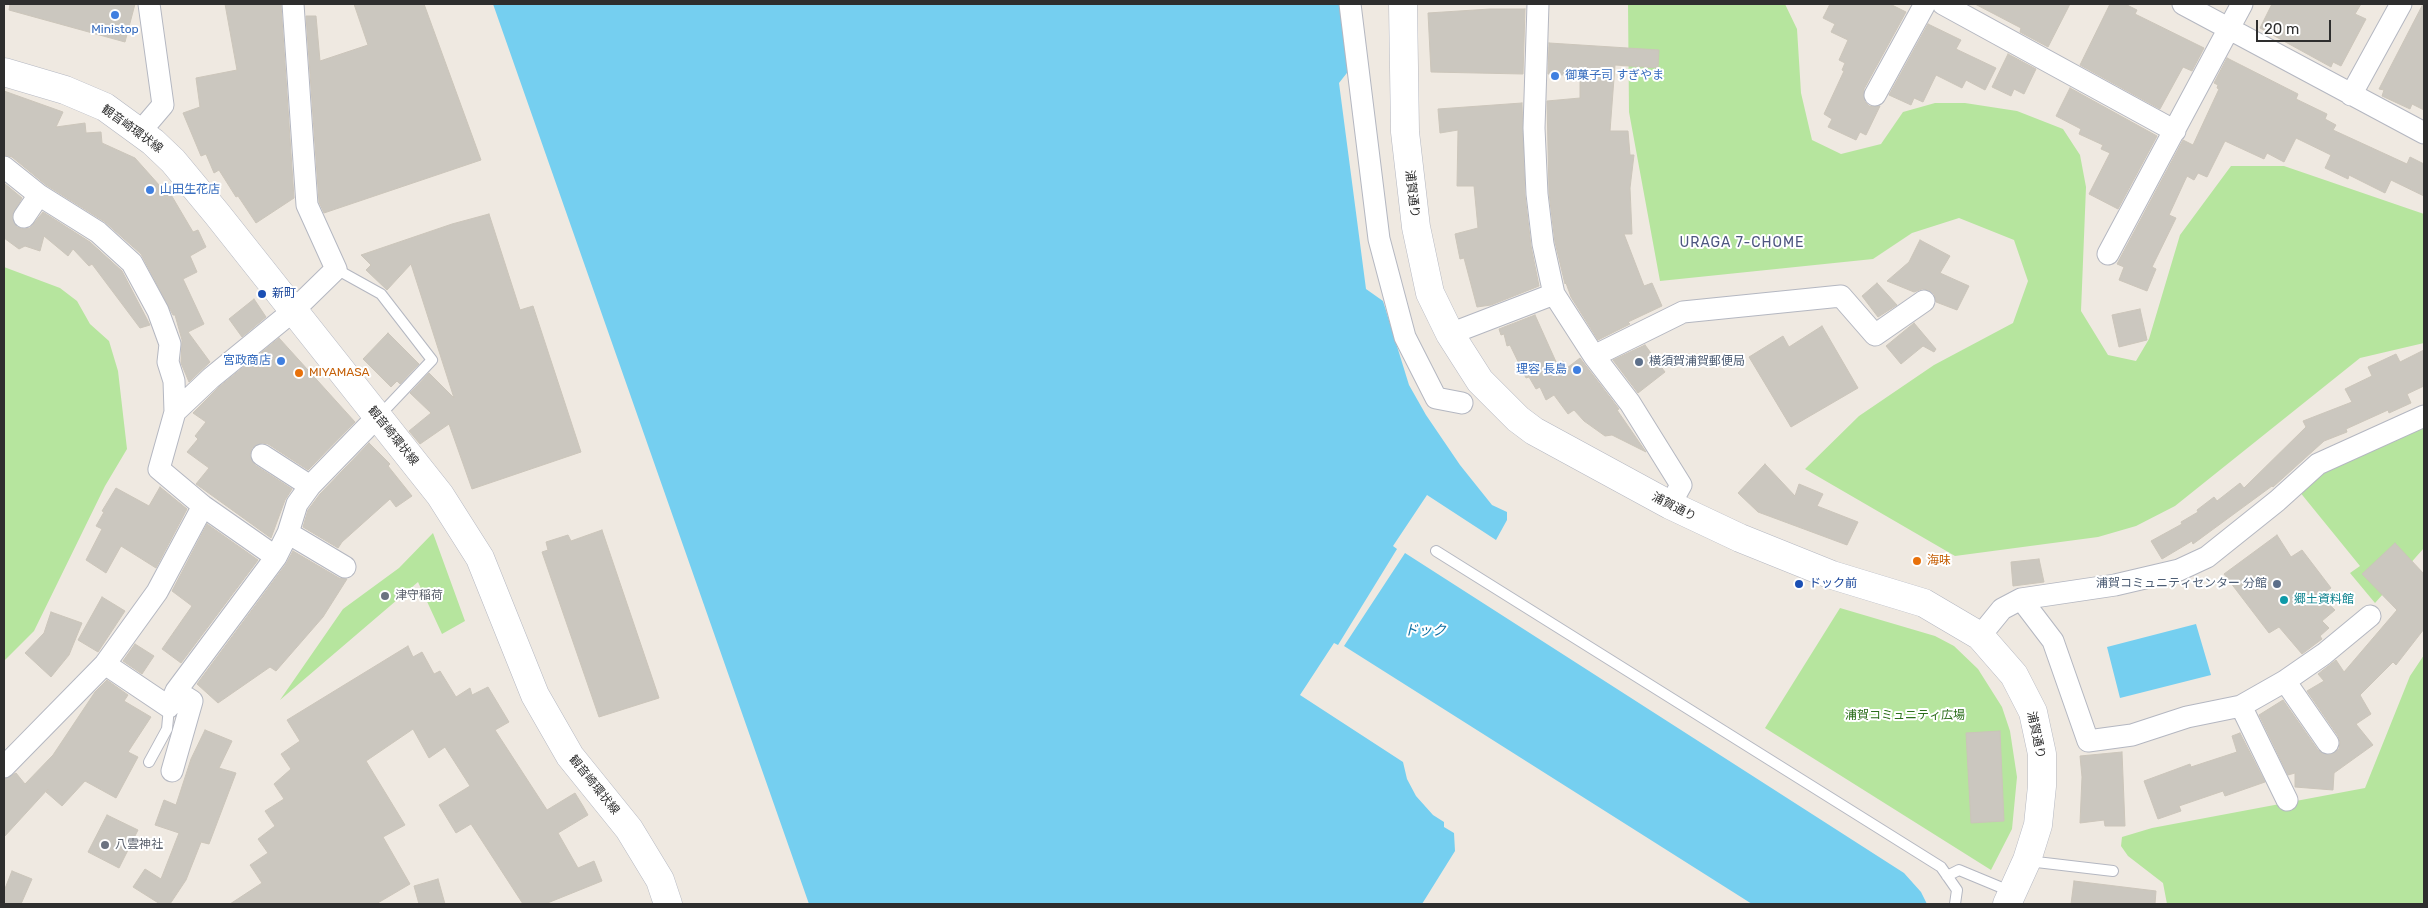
<!DOCTYPE html>
<meta charset="utf-8">
<style>
body{margin:0}
#map{position:relative;width:2428px;height:908px;overflow:hidden;background:#efe9e1;font-family:Rubik,sans-serif}
canvas{display:block}
.frame{position:absolute;inset:0;border:5px solid #2e2e2e;pointer-events:none}
.scale{position:absolute;left:2256px;top:20px;width:75px;height:22px;box-sizing:border-box;border:2px solid #2e2e2e;border-top:0;padding-left:6px;font-size:15px;line-height:18px;white-space:nowrap;color:#2e2e2e;-webkit-text-stroke:4px #fff;paint-order:stroke}
</style>
<div id="map">
<canvas width="2428" height="908"></canvas>
<div class="frame"></div>
<div class="scale">20 m</div>
</div>
<script>
const context = document.querySelector('canvas').getContext('2d');
context.lineJoin = 'round';
function paint(path, color) { context.fillStyle = color; context.fill(path, 'evenodd'); }
const toPath = rows => new Path2D(rows.map(r => 'M' + r).join(''));
function trace(path, color, width, dash) { context.strokeStyle = color; context.lineWidth = width; context.lineCap = dash ? 'butt' : 'round'; context.setLineDash(dash || []); context.stroke(path); }
function write(font, color, halo, rows, align = 'center') {
  context.font = font + ' Rubik,"Noto Sans JP",sans-serif'; context.lineWidth = 4; context.setLineDash([]); context.textBaseline = 'middle'; context.strokeStyle = halo; context.fillStyle = color; for (const [text, x, y, turn = 0] of rows) {
    context.save(); context.translate(x, y); context.rotate((+turn || 0) * Math.PI / 180); context.textAlign = isNaN(turn) ? turn : align; if (halo) context.strokeText(text, 0, 0); context.fillText(text, 0, 0); context.restore();
  }
}
paint(toPath([
 [1628,4,1785,4,1797,29,1801,93,1812,140,1841,154,1881,144,1903,112,1935,103,1965,103,2017,111,2063,129,2080,155,2086,187,2081,311,2108,355,2136,361,2149,339,2180,235,2231,166,2284,166,2424,214,2424,343,2360,358,2175,506,2136,526,2098,537,1955,556,1805,469,1859,416,1934,365,2013,323,2028,281,2014,240,1959,218,1912,233,1873,259,1660,281,1629,112],
 [4,267,60,288,77,301,90,324,109,341,118,371,127,449,105,486,34,631,4,661],
 [2424,423,2424,548,2375,603,2350,573,2360,566,2299,491,2313,478],
 [433,533,465,621,442,634,418,582,280,700,343,609,399,568],
 [1840,608,1935,636,1954,646,1978,669,2002,707,2010,731,2017,777,2012,829,1991,870,1765,728],
 [2424,655,2424,904,2167,904,2163,883,2128,856,2121,846,2122,837,2152,828,2365,788,2410,676]
]), '#b6e59e');
paint(toPath([
 [493,4,1342,4,1350,69,1339,83,1366,289,1383,301,1409,385,1426,415,1460,465,1492,505,1507,512,1507,520,1496,540,1427,495,1393,546,1397,549,1338,645,1334,643,1300,695,1403,762,1407,779,1416,796,1433,815,1444,822,1444,827,1454,833,1455,851,1422,904,809,904],
 [1405,553,1904,873,1921,892,1927,904,1752,904,1344,646],
 [2196,624,2211,675,2120,698,2107,647]
]), '#75cff0');
const building = toPath([
 [10,4,135,4,125,42,9,10,10,4],
 [225,4,281,4,294,198,256,223,238,196,236,197,219,170,214,173,206,154,201,156,183,113,200,107,196,78,237,70,225,4],
 [354,4,424,4,481,160,324,213,319,202,306,16,316,16,320,61,368,45,354,4],
 [1830,4,1890,4,1906,12,1864,89,1865,102,1869,106,1880,106,1866,135,1860,132,1856,140,1828,127,1832,119,1824,114,1844,71,1842,70,1845,63,1839,60,1848,40,1831,32,1835,24,1823,18,1830,4],
 [1975,4,2070,4,2048,47,2020,32,2021,28,1975,4],
 [2110,4,2125,4,2137,10,2135,14,2204,48,2192,71,2183,67,2160,109,2080,65,2110,4],
 [2272,4,2361,4,2355,14,2366,19,2341,66,2333,62,2331,67,2260,28,2272,4],
 [2423,4,2424,4,2424,110,2412,104,2410,109,2382,96,2384,90,2379,89,2423,4],
 [1525,9,1523,74,1431,72,1428,13,1490,9,1525,9],
 [1928,24,1961,40,1956,49,1996,68,1985,90,1966,80,1962,88,1936,75,1923,102,1914,98,1911,105,1889,95,1928,24],
 [1549,43,1659,50,1658,68,1615,65,1610,131,1628,131,1630,155,1634,155,1630,188,1632,234,1624,234,1644,286,1652,283,1662,306,1628,322,1630,324,1598,340,1571,297,1566,283,1565,284,1555,242,1549,193,1547,101,1580,98,1580,76,1548,74,1549,43],
 [2008,54,2036,69,2024,94,2014,89,2011,96,1992,87,2008,54],
 [2227,58,2298,94,2296,99,2327,114,2325,119,2336,125,2333,130,2407,164,2410,157,2424,164,2424,196,2391,180,2385,193,2349,175,2348,179,2325,168,2331,155,2296,138,2284,162,2267,153,2264,159,2225,141,2207,177,2198,173,2194,180,2187,176,2169,215,2176,218,2152,267,2156,269,2147,291,2119,280,2124,267,2117,264,2183,140,2193,145,2219,89,2217,88,2218,85,2214,83,2227,58],
 [2070,88,2157,136,2118,209,2089,194,2110,153,2101,149,2103,145,2079,134,2081,129,2056,116,2070,88],
 [4,91,63,112,56,127,85,123,86,133,101,132,102,143,135,158,168,195,170,193,193,232,198,230,206,247,190,256,197,272,183,279,204,324,188,332,210,362,189,382,181,363,182,340,175,315,173,315,141,254,105,222,46,185,12,157,4,155,4,91],
 [1522,103,1525,195,1531,246,1539,286,1491,305,1477,307,1464,258,1460,259,1455,234,1478,228,1474,186,1457,186,1458,130,1440,133,1438,109,1522,103],
 [4,183,22,198,12,216,17,227,24,229,30,228,43,212,90,242,122,271,150,325,140,328,92,264,89,266,73,249,68,256,44,236,40,251,25,246,19,249,4,238,4,183],
 [489,214,520,310,533,306,581,452,472,489,449,424,420,444,409,431,431,413,410,393,429,373,454,398,411,264,387,290,366,270,371,265,361,255,452,224,489,214],
 [1920,240,1950,256,1940,273,1969,286,1957,310,1936,302,1934,294,1929,290,1922,289,1914,292,1887,281,1909,262,1920,240],
 [1877,283,1897,305,1878,317,1862,296,1877,283],
 [254,299,266,317,242,337,229,319,254,299],
 [2140,309,2147,340,2119,347,2112,315,2140,309],
 [1535,315,1557,364,1563,361,1567,368,1580,358,1619,409,1617,410,1646,452,1612,435,1605,436,1584,421,1574,410,1568,414,1554,395,1546,400,1540,387,1536,389,1529,377,1526,378,1510,345,1507,346,1504,334,1501,335,1499,329,1535,315],
 [1914,323,1936,349,1934,352,1923,346,1901,364,1886,346,1914,323],
 [1822,326,1858,388,1791,427,1749,357,1783,336,1789,347,1822,326],
 [388,333,419,364,400,384,397,381,391,387,363,359,388,333],
 [279,338,355,422,308,470,268,444,262,443,252,448,250,455,255,465,292,489,285,500,271,538,196,484,209,468,187,452,198,439,195,436,206,422,193,413,219,387,279,338],
 [1645,345,1665,372,1638,393,1613,360,1645,345],
 [2424,350,2424,386,2407,394,2411,403,2389,413,2388,410,2346,429,2347,432,2324,441,2273,487,2272,486,2193,544,2192,541,2162,559,2151,541,2182,524,2181,522,2198,512,2197,510,2214,497,2217,501,2240,483,2244,488,2306,427,2303,421,2352,402,2345,389,2372,376,2368,367,2396,354,2400,362,2424,350],
 [369,443,390,464,388,466,412,496,396,507,390,499,342,542,338,548,303,527,308,510,320,494,369,443],
 [1765,464,1795,496,1799,484,1823,494,1817,506,1858,522,1847,545,1758,512,1738,493,1765,464],
 [160,487,187,509,156,568,121,546,106,573,86,560,102,529,96,526,104,512,102,511,116,488,149,506,160,487],
 [207,524,258,560,181,663,162,649,192,606,172,591,207,524],
 [602,530,659,698,599,717,542,552,548,550,546,542,568,535,571,541,602,530],
 [2277,535,2291,557,2302,550,2331,588,2320,596,2335,610,2322,621,2329,628,2320,636,2322,639,2302,654,2279,627,2269,633,2224,574,2277,535],
 [2395,543,2424,574,2424,629,2396,665,2393,662,2360,695,2371,714,2356,724,2373,745,2334,773,2333,790,2295,787,2295,773,2288,775,2259,715,2283,700,2318,750,2329,755,2339,749,2340,742,2338,736,2307,691,2324,681,2318,674,2336,660,2344,672,2397,610,2362,574,2395,543],
 [293,551,339,578,347,579,323,617,276,671,270,667,218,703,197,684,286,564,293,551],
 [2039,559,2044,582,2013,586,2011,562,2039,559],
 [102,597,125,611,98,652,78,640,102,597],
 [51,612,82,623,69,655,51,677,25,653,44,633,51,612],
 [135,644,154,656,142,674,123,661,135,644],
 [408,646,413,657,422,652,434,674,440,671,456,697,470,688,472,695,488,687,509,722,495,730,547,810,575,793,583,806,588,815,558,833,578,868,594,861,602,881,545,904,523,904,471,824,456,833,439,805,470,786,445,747,429,758,413,729,366,761,405,825,383,837,410,884,376,904,230,904,262,883,250,865,268,853,258,839,275,826,265,811,284,799,274,784,291,769,281,754,300,741,287,720,408,646],
 [107,680,128,695,124,701,151,717,128,752,138,757,116,798,85,781,62,806,46,792,48,789,4,837,4,779,16,773,25,784,53,755,95,692,107,680],
 [205,730,232,741,219,768,236,773,209,844,201,842,186,880,170,904,160,904,133,887,145,869,161,879,179,833,155,825,164,800,176,805,191,759,205,730],
 [2000,731,2004,821,1971,823,1966,733,2000,731],
 [2240,733,2265,782,2225,796,2223,791,2179,806,2181,811,2158,819,2144,781,2190,764,2191,767,2237,752,2232,736,2240,733],
 [2122,752,2125,826,2105,826,2104,820,2080,823,2082,777,2080,756,2122,752],
 [107,815,138,830,119,868,88,852,107,815],
 [12,871,32,879,21,904,4,904,4,891,12,871],
 [438,879,445,904,419,904,414,886,438,879],
 [2074,881,2156,891,2155,904,2071,904,2074,881]
]);
paint(building, '#cbc7bf');
trace(building, '#cbc5ba', 1);
const lane = toPath([
 [336,269,381,294,432,360,378,417],
 [1436,551,1941,867,1957,890,1955,904],
 [149,762,167,729,169,707],
 [2028,861,2113,871],
 [1947,876,1959,870,2012,892]
]);
const street = toPath([
 [1350,4,1379,239,1405,337,1436,398,1462,403],
 [1538,4,1534,128,1537,194,1543,244,1554,294,1594,356,1630,403,1681,485,1670,505],
 [1943,4,2175,131],
 [2183,4,2424,133],
 [1875,95,1925,4],
 [2351,95,2401,4],
 [140,132,163,105,149,4],
 [4,167,39,195,98,232,132,263,158,311,170,344,168,362,174,381,175,412,159,469,203,506,276,557],
 [24,217,39,195],
 [2108,254,2242,4],
 [1450,334,1554,294],
 [1594,356,1683,312,1841,296,1875,335,1924,301],
 [175,412,211,378,293,311,336,269,307,205,293,4],
 [262,455,310,486],
 [288,533,345,567],
 [2021,599,2053,641,2088,741,2132,735,2187,717,2241,706,2285,681,2324,654,2370,616],
 [1980,636,2002,609,2021,599,2115,585,2179,570,2207,557,2277,501,2318,464,2424,416],
 [105,664,169,707,176,691,276,557,288,533,297,504,310,486,377,417],
 [2285,681,2328,743],
 [2241,706,2287,800],
 [4,767,105,664,157,592,203,506],
 [172,771,192,701,176,691]
]);
const secondary = toPath([
 [1403,4,1405,132,1416,227,1430,293,1450,334,1480,381,1518,419,1534,431,1670,505,1740,538,1832,575,1924,603,1980,636,2014,675,2033,712,2042,754,2042,786,2038,825,2027,860,2007,904],
 [4,72,65,90,105,107,153,142,173,161,217,214,440,495,480,558,535,695,570,756,629,829,660,880,668,904]
]);
trace(lane, '#b4b7c1', 12);
trace(street, '#b4b7c1', 23);
trace(secondary, '#b4b7c1', 29);
trace(lane, '#fff', 10);
trace(street, '#fff', 21);
trace(secondary, '#fff', 28);
for (const [x, y, r, color] of [
 [115,15,5,"#3f7fe0"],
 [1555,76,5,"#3f7fe0"],
 [150,190,5,"#3f7fe0"],
 [262,294,5,"#1a4fb4"],
 [281,361,5,"#3f7fe0"],
 [1639,362,5,"#5c6f8a"],
 [1577,370,5,"#3f7fe0"],
 [299,373,5,"#e8710a"],
 [1917,561,5,"#e8710a"],
 [1799,584,5,"#1a4fb4"],
 [2277,584,5,"#5c6f8a"],
 [385,596,5,"#6b7280"],
 [2284,600,5,"#0f9aa8"],
 [105,845,5,"#6b7280"]
]) { const dot = new Path2D(); dot.arc(x, y, r, 0, 2 * Math.PI); context.fillStyle = color; context.fill(dot); trace(dot, '#fff', 2); }
write('12px', '#366cbe', '#fff', [
 ["Ministop",115,30,"center"],
 ["御菓子司 すぎやま",1565,76],
 ["山田生花店",160,190],
 ["宮政商店",271,361,"right"],
 ["理容 長島",1567,370,"right"]
], 'left');
write('12px', '#2e2e2e', '#fff', [
 ["観音崎環状線",132,129,36],
 ["浦賀通り",1412,194,83],
 ["観音崎環状線",393,436,51],
 ["浦賀通り",1674,507,27],
 ["浦賀通り",2036,735,78],
 ["観音崎環状線",594,785,51]
]);
write('12px', '#164399', '#fff', [
 ["新町",272,294],
 ["ドック前",1809,584]
], 'left');
write('12px', '#4e5e75', '#fff', [
 ["横須賀浦賀郵便局",1649,362],
 ["浦賀コミュニティセンター 分館",2267,584,"right"]
], 'left');
write('12px', '#c56008', '#fff', [
 ["MIYAMASA",309,373],
 ["海味",1927,561]
], 'left');
write('12px', '#5b616d', '#fff', [
 ["津守稲荷",395,596],
 ["八雲神社",115,845]
], 'left');
write('12px', '#0d838f', '#fff', [
 ["郷土資料館",2294,600]
], 'left');
write('12px', '#2c6e1b', '#fff', [
 ["浦賀コミュニティ広場",1905,716]
]);
context.letterSpacing = '1px';
write('14px', '#4d5680', '#fff', [
 ["URAGA 7-CHOME",1742,243]
]);
context.letterSpacing = '0px';
write('italic 14px', '#0d6fa3', '#fff', [
 ["ドック",1425,631]
]);
</script>
